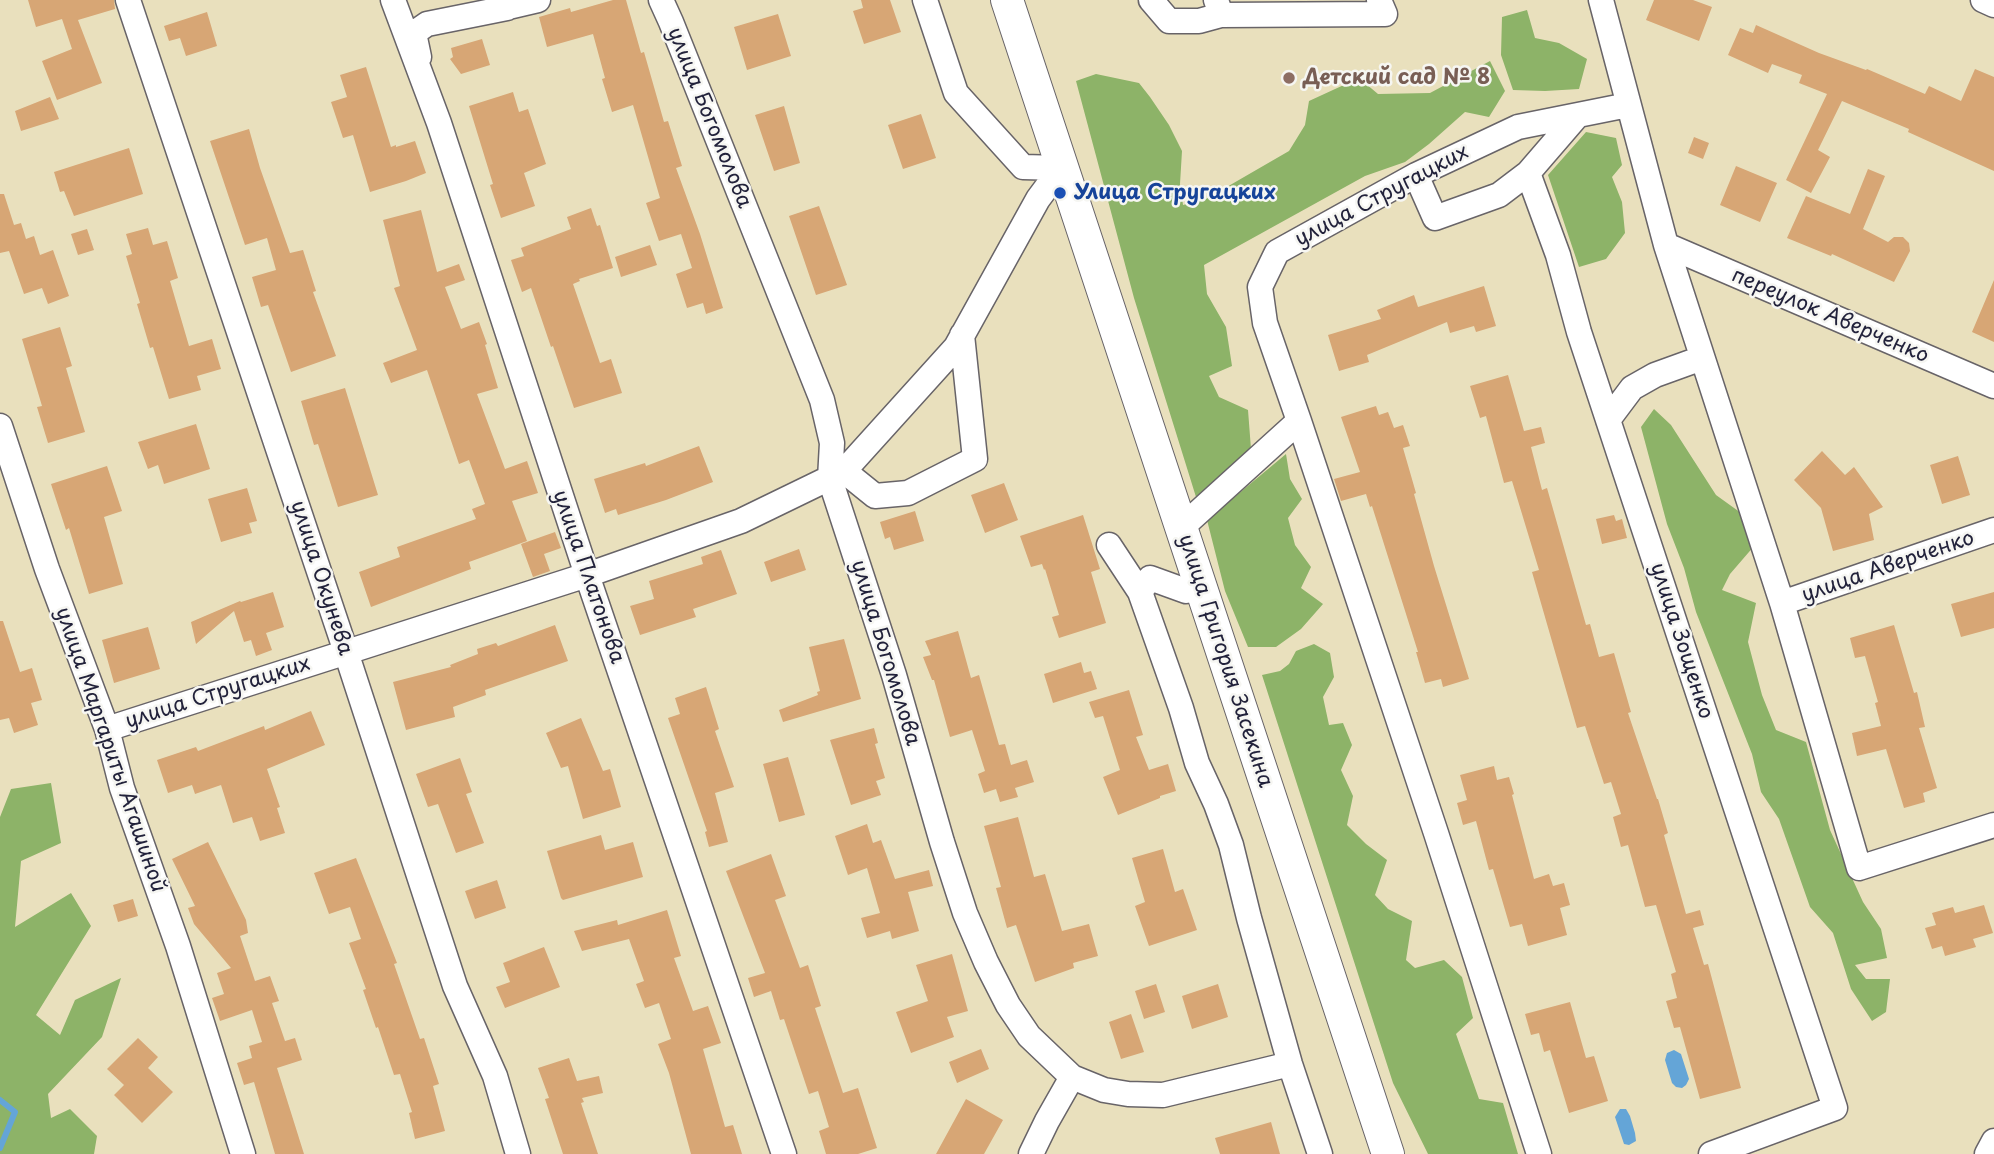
<!DOCTYPE html>
<meta charset="utf-8">
<style>
body{margin:0}
canvas{display:block;background:#e9e0bd}
</style>
<canvas width="1994" height="1154"></canvas>
<script>
const context = document.querySelector('canvas').getContext('2d');
context.lineJoin = 'round';
function paint(path, color) { context.fillStyle = color; context.fill(path, 'evenodd'); }
const toPath = rows => new Path2D(rows.map(r => 'M' + r).join(''));
function trace(path, color, width, dash) { context.strokeStyle = color; context.lineWidth = width; context.lineCap = dash ? 'butt' : 'round'; context.setLineDash(dash || []); context.stroke(path); }
function write(font, color, halo, rows, align = 'center') {
  context.font = font + ' "Playpen Sans",sans-serif'; context.lineWidth = 5; context.setLineDash([]); context.textBaseline = 'middle'; context.strokeStyle = halo; context.fillStyle = color; for (const [text, x, y, turn = 0] of rows) {
    context.save(); context.translate(x, y); context.rotate((+turn || 0) * Math.PI / 180); context.textAlign = isNaN(turn) ? turn : align; if (halo) context.strokeText(text, 0, 0); context.fillText(text, 0, 0); context.restore();
  }
}
paint(toPath([
 [1527,10,1535,38,1559,43,1587,59,1579,89,1545,91,1513,90,1501,55,1502,17],
 [1490,61,1505,91,1489,117,1465,112,1429,144,1405,162,1365,176,1204,265,1207,294,1226,327,1232,366,1209,376,1219,397,1248,410,1251,449,1196,497,1134,298,1076,81,1096,74,1139,83,1150,97,1169,125,1182,151,1180,184,1183,205,1206,199,1289,151,1305,125,1309,101,1359,78,1378,94,1430,93],
 [1586,132,1616,138,1622,165,1612,177,1622,202,1625,233,1606,259,1579,267,1548,175],
 [1654,409,1671,425,1716,495,1741,513,1755,545,1730,574,1722,590,1756,603,1748,642,1762,695,1776,730,1806,742,1830,830,1863,902,1881,929,1887,958,1855,965,1866,979,1890,979,1886,1012,1872,1021,1851,989,1833,933,1810,907,1779,819,1761,792,1752,754,1696,612,1684,568,1667,524,1641,427],
 [1286,454,1290,479,1302,499,1288,518,1295,545,1311,567,1301,588,1323,604,1301,629,1276,647,1248,647,1225,591,1207,520],
 [1314,644,1330,653,1334,677,1323,697,1329,725,1343,723,1352,745,1341,770,1353,796,1347,825,1366,844,1387,860,1375,895,1388,909,1412,921,1406,960,1415,968,1444,960,1462,977,1473,1018,1456,1034,1479,1099,1503,1103,1518,1154,1428,1154,1393,1083,1262,675,1280,671,1289,664,1296,651],
 [51,783,61,843,21,861,15,927,71,893,91,926,36,1015,60,1035,75,1000,121,978,102,1037,48,1094,51,1118,70,1109,97,1136,94,1154,0,1154,0,817,11,789]
]), '#8db368');
paint(toPath([
 [1674,1050,1681,1054,1689,1079,1686,1085,1682,1088,1676,1087,1672,1083,1665,1060,1667,1053],
 [1620,1109,1626,1109,1630,1116,1635,1133,1636,1141,1629,1145,1624,1144,1615,1117]
]), '#64a5d7');
trace(toPath([
 [0,1100,15,1112,0,1148]
]), '#64a5d7', 6);
paint(toPath([
 [28,0,114,0,115,9,78,20,102,83,57,100,42,61,72,49,62,19,36,27],
 [613,0,626,0,641,53,644,52,664,122,668,121,682,166,676,168,700,234,723,308,706,314,703,303,687,308,676,274,692,268,681,234,659,241,646,203,660,198,633,105,612,112,602,79,605,78,593,34,547,47,539,17,570,8,571,12],
 [861,0,890,0,901,32,864,44,853,11,863,8],
 [1654,0,1693,0,1712,7,1699,41,1646,20],
 [207,12,217,46,186,56,180,38,169,41,164,26],
 [778,14,791,56,747,70,734,27],
 [1756,25,1819,53,1866,70,1867,69,1925,94,1929,86,1961,101,1975,69,1994,77,1994,171,1908,132,1909,129,1842,101,1818,150,1830,157,1811,193,1786,180,1827,94,1799,83,1802,75,1772,64,1768,73,1728,55,1740,28,1753,33],
 [482,39,490,65,461,74,450,59,453,57,451,48],
 [366,67,391,147,396,145,396,147,415,141,426,173,406,181,370,192,353,135,343,138,331,102,347,97,340,75],
 [513,92,519,112,528,109,546,164,524,173,535,206,501,218,490,185,493,184,469,106],
 [50,97,59,119,21,131,15,111],
 [784,106,800,163,774,171,755,115],
 [921,114,936,158,903,169,888,125],
 [249,129,260,168,290,253,303,250,316,291,313,292,336,356,291,372,268,305,261,307,252,277,276,270,267,238,245,245,210,141],
 [1694,137,1709,143,1703,159,1688,153],
 [129,148,143,194,74,216,64,191,60,192,54,172],
 [1736,166,1777,183,1760,222,1720,205],
 [1868,169,1885,176,1863,229,1888,242,1894,237,1903,237,1909,243,1910,251,1894,282,1832,254,1831,256,1787,238,1806,196,1850,214],
 [0,194,4,194,14,225,21,223,26,239,34,236,40,255,53,250,69,296,48,304,42,288,24,294,9,251,0,253],
 [819,206,847,285,816,295,789,216],
 [591,208,597,226,600,225,613,268,579,279,580,281,573,284,600,363,611,359,622,393,574,408,553,346,551,347,531,288,522,292,511,260,524,256,521,248,571,229,567,217],
 [421,210,437,272,459,264,465,280,445,287,461,329,479,322,487,344,485,345,498,388,477,394,505,469,527,461,538,493,512,501,527,541,469,562,471,569,371,607,359,572,400,557,397,547,476,519,472,509,485,504,469,460,459,464,427,370,391,383,383,363,417,350,394,288,400,286,383,220],
 [148,228,153,245,167,241,178,278,170,281,189,346,212,339,221,369,197,376,201,390,169,399,153,347,150,348,137,304,140,303,126,256,132,254,126,234],
 [87,229,94,250,78,255,71,234],
 [650,245,657,265,621,277,615,257],
 [1994,280,1994,342,1972,332],
 [1484,286,1496,326,1476,332,1474,326,1450,333,1447,322,1367,355,1369,362,1339,371,1328,335,1381,319,1377,310,1414,295,1418,307],
 [60,327,72,366,66,368,85,432,48,443,37,407,42,406,22,339],
 [1508,375,1524,431,1541,427,1545,443,1531,447,1542,490,1547,488,1586,625,1590,624,1599,657,1614,653,1631,712,1628,713,1657,799,1658,799,1668,833,1664,835,1686,914,1700,910,1704,925,1693,928,1704,965,1708,964,1741,1088,1700,1099,1680,1027,1674,1028,1666,1001,1677,998,1671,974,1676,972,1656,905,1645,907,1628,845,1621,847,1613,817,1621,814,1611,782,1604,784,1585,726,1577,728,1532,572,1539,570,1512,481,1504,483,1486,416,1480,418,1470,386],
 [345,388,378,495,338,507,318,444,314,445,301,401],
 [1376,406,1379,415,1388,412,1394,428,1403,425,1410,446,1403,448,1416,493,1414,494,1434,566,1469,679,1443,687,1441,679,1425,683,1416,652,1418,652,1372,506,1370,507,1366,494,1341,501,1334,479,1360,472,1341,417],
 [196,424,210,469,164,484,158,465,148,469,138,442],
 [699,446,713,482,666,500,618,515,616,509,605,513,594,479,645,463,646,466],
 [1822,451,1845,475,1854,467,1883,507,1869,514,1874,540,1833,551,1821,508,1794,480],
 [1958,456,1970,495,1942,504,1930,465],
 [107,466,122,511,104,517,123,584,89,594,69,528,66,530,51,484],
 [1004,483,1018,520,985,533,971,495],
 [247,488,257,521,249,523,252,533,221,542,208,499],
 [915,511,924,541,894,550,890,537,885,539,880,522],
 [1083,515,1100,569,1091,572,1106,623,1059,638,1052,617,1059,615,1045,569,1044,570,1042,564,1031,567,1020,536],
 [1614,515,1616,521,1622,519,1627,538,1602,544,1596,519],
 [555,532,561,548,544,554,550,571,533,577,521,544],
 [799,549,806,570,771,582,764,562],
 [721,550,737,594,693,609,696,617,640,635,630,606,654,599,649,581,703,564,701,557],
 [273,592,284,627,266,633,272,650,256,656,251,640,244,642,234,611,196,644,191,622,240,601,241,602],
 [1994,592,1994,628,1961,637,1951,604],
 [0,621,3,621,20,672,32,668,42,700,31,703,38,725,14,733,9,718,0,720],
 [555,625,568,661,485,690,486,695,453,707,455,717,406,730,393,682,451,667,450,665,478,654,477,649,496,643,498,646],
 [1894,625,1914,693,1917,692,1925,727,1919,728,1937,788,1923,793,1925,802,1904,808,1886,749,1857,756,1852,733,1881,726,1875,703,1878,702,1865,656,1855,658,1850,638],
 [148,627,160,669,114,683,102,640],
 [958,631,971,678,979,675,999,745,1005,744,1011,765,1027,760,1034,782,1015,788,1018,797,1000,802,996,789,984,793,978,774,985,771,972,730,950,737,934,680,932,680,923,657,931,655,925,641],
 [844,639,861,699,783,722,779,710,818,695,817,692,820,691,809,647],
 [1081,662,1084,673,1091,671,1097,689,1053,703,1044,674],
 [706,687,719,729,715,731,734,787,715,793,728,842,709,847,705,832,707,831,668,718,680,714,675,698],
 [1129,690,1143,735,1136,737,1149,770,1168,764,1176,791,1160,796,1160,798,1118,815,1103,777,1120,770,1103,716,1095,718,1089,702],
 [311,711,325,745,267,769,280,807,277,808,285,833,260,841,252,817,233,823,221,785,195,794,192,785,168,793,157,760,196,747,198,751,264,726,265,730],
 [581,718,603,771,610,769,621,807,583,819,568,766,561,768,546,733],
 [874,728,878,743,875,744,885,778,876,781,881,795,851,805,830,740],
 [788,757,805,815,779,822,763,764],
 [460,758,472,792,466,794,484,843,456,853,438,804,428,807,416,774],
 [1494,766,1497,780,1509,777,1514,794,1512,795,1534,879,1549,874,1553,886,1564,883,1570,905,1560,908,1567,935,1528,946,1522,924,1510,927,1493,869,1489,870,1476,821,1463,825,1457,803,1467,800,1460,775],
 [1018,817,1034,877,1045,874,1062,931,1089,924,1098,956,1073,963,1074,968,1035,982,1016,925,1007,928,996,888,1001,887,984,826],
 [867,824,873,843,881,840,895,879,929,870,933,886,908,892,919,931,892,939,890,931,867,938,861,918,880,913,867,868,848,875,835,836],
 [601,835,605,850,633,842,643,877,563,900,561,898,547,851],
 [208,842,246,920,248,933,240,936,255,981,270,976,279,1001,272,1003,285,1041,295,1038,302,1060,277,1068,304,1154,275,1154,254,1082,244,1085,237,1063,252,1058,249,1046,262,1042,252,1010,220,1021,212,998,224,994,217,973,231,968,194,924,188,908,195,906,172,859],
 [1163,849,1175,892,1183,889,1197,930,1149,946,1135,906,1145,902,1132,858],
 [771,854,786,896,775,900,800,968,808,965,821,1006,815,1008,843,1093,858,1088,877,1148,858,1154,826,1154,819,1131,829,1127,818,1091,809,1094,784,1019,780,1020,771,991,754,997,748,978,765,973,726,871],
 [356,858,397,963,394,964,420,1039,424,1038,439,1084,433,1086,445,1131,415,1139,409,1113,412,1112,400,1074,394,1075,378,1027,376,1028,363,990,366,989,349,943,361,939,350,907,329,914,314,873],
 [497,880,506,908,475,919,465,891],
 [133,899,138,916,118,922,113,905],
 [1984,905,1993,933,1973,939,1976,947,1945,956,1942,946,1932,949,1925,928,1936,925,1932,913,1953,907,1955,913],
 [667,910,681,956,674,958,693,1011,708,1006,721,1043,703,1049,725,1127,733,1125,742,1154,691,1154,669,1073,658,1044,671,1039,659,1003,645,1008,636,984,644,981,629,939,582,951,574,931,617,920,618,925],
 [544,947,560,987,505,1008,496,987,510,982,503,963],
 [952,954,968,1011,947,1017,954,1037,911,1053,896,1012,928,1001,916,965],
 [1156,984,1165,1012,1144,1019,1135,991],
 [1218,984,1228,1017,1192,1029,1182,996],
 [1570,1002,1586,1058,1594,1056,1608,1101,1569,1113,1550,1050,1544,1052,1539,1033,1531,1035,1525,1014],
 [1131,1014,1144,1052,1121,1059,1109,1022],
 [138,1038,158,1057,148,1068,173,1092,142,1123,114,1095,124,1085,107,1069],
 [981,1049,989,1069,957,1083,949,1062],
 [569,1058,577,1081,599,1076,603,1093,582,1098,584,1102,581,1103,598,1154,563,1154,545,1099,549,1098,538,1068],
 [966,1099,1003,1120,984,1154,936,1154],
 [1271,1122,1280,1154,1220,1154,1215,1138]
]), '#d7a675');
const minor = toPath([
 [128,0,346,652,455,986,495,1076,518,1154],
 [393,0,439,123,587,575,784,1154],
 [661,0,671,22,822,400,832,443,830,479,894,675,942,842,965,913,986,962,1008,1005,1029,1036,1072,1077,1104,1090,1128,1094,1163,1095,1290,1064],
 [925,0,956,93,1023,167,1061,168],
 [1151,0,1169,21,1199,21,1221,15],
 [1216,0,1221,15,1385,14,1379,0],
 [1601,0,1666,245,1782,603,1859,868,1994,825],
 [1983,0,1994,5],
 [491,11,538,0],
 [419,57,414,33,427,24,507,8],
 [1528,173,1558,255,1579,332,1835,1108,1711,1154],
 [1416,175,1435,218,1499,195,1528,173,1578,115],
 [1666,245,1994,386],
 [1608,420,1632,388,1655,375,1702,358],
 [0,426,47,569,107,729,122,788,178,946,243,1154],
 [844,471,875,496,908,493,975,459,962,335],
 [1181,528,1299,421],
 [1109,545,1140,592,1150,578,1186,591,1200,585],
 [1140,592,1181,708,1197,763,1216,804,1231,845,1249,918,1290,1064,1320,1154],
 [1782,603,1994,530],
 [107,729,587,575,741,521,844,471,956,347,1038,199,1061,168],
 [1031,1154,1047,1121,1072,1077],
 [1539,1154,1436,833,1299,421,1265,323,1260,287,1277,252,1416,175,1518,127,1628,105],
 [1987,1154,1994,1141]
]);
const major = toPath([
 [1007,0,1388,1154]
]);
trace(minor, '#686468', 27);
trace(major, '#686468', 34);
trace(minor, '#fff', 24);
trace(major, '#fff', 32);
for (const [x, y, r, color] of [
 [1289,78,7,"#8d6e63"],
 [1060,193,7,"#1a4fb4"]
]) { const dot = new Path2D(); dot.arc(x, y, r, 0, 2 * Math.PI); context.fillStyle = color; context.fill(dot); trace(dot, '#f6f6f2', 2.5); }
write('bold 21px', '#785e54', '#f6f6f2', [
 ["Детский сад № 8",1303,78]
], 'left');
write('21px', '#22223b', '#f6f6f2', [
 ["улица Богомолова",709,118,68],
 ["улица Стругацких",1382,196,-28],
 ["переулок Аверченко",1830,316,23],
 ["улица Аверченко",1888,567,-19],
 ["улица Платонова",588,577,71],
 ["улица Окунева",321,578,72],
 ["улица Зощенко",1681,641,72],
 ["улица Богомолова",885,653,73],
 ["улица Григория Засекина",1225,661,72],
 ["улица Стругацких",218,693,-18],
 ["улица Маргариты Агашиной",110,750,71]
]);
write('bold 21px', '#164399', '#f6f6f2', [
 ["Улица Стругацких",1074,193]
], 'left');
</script>
